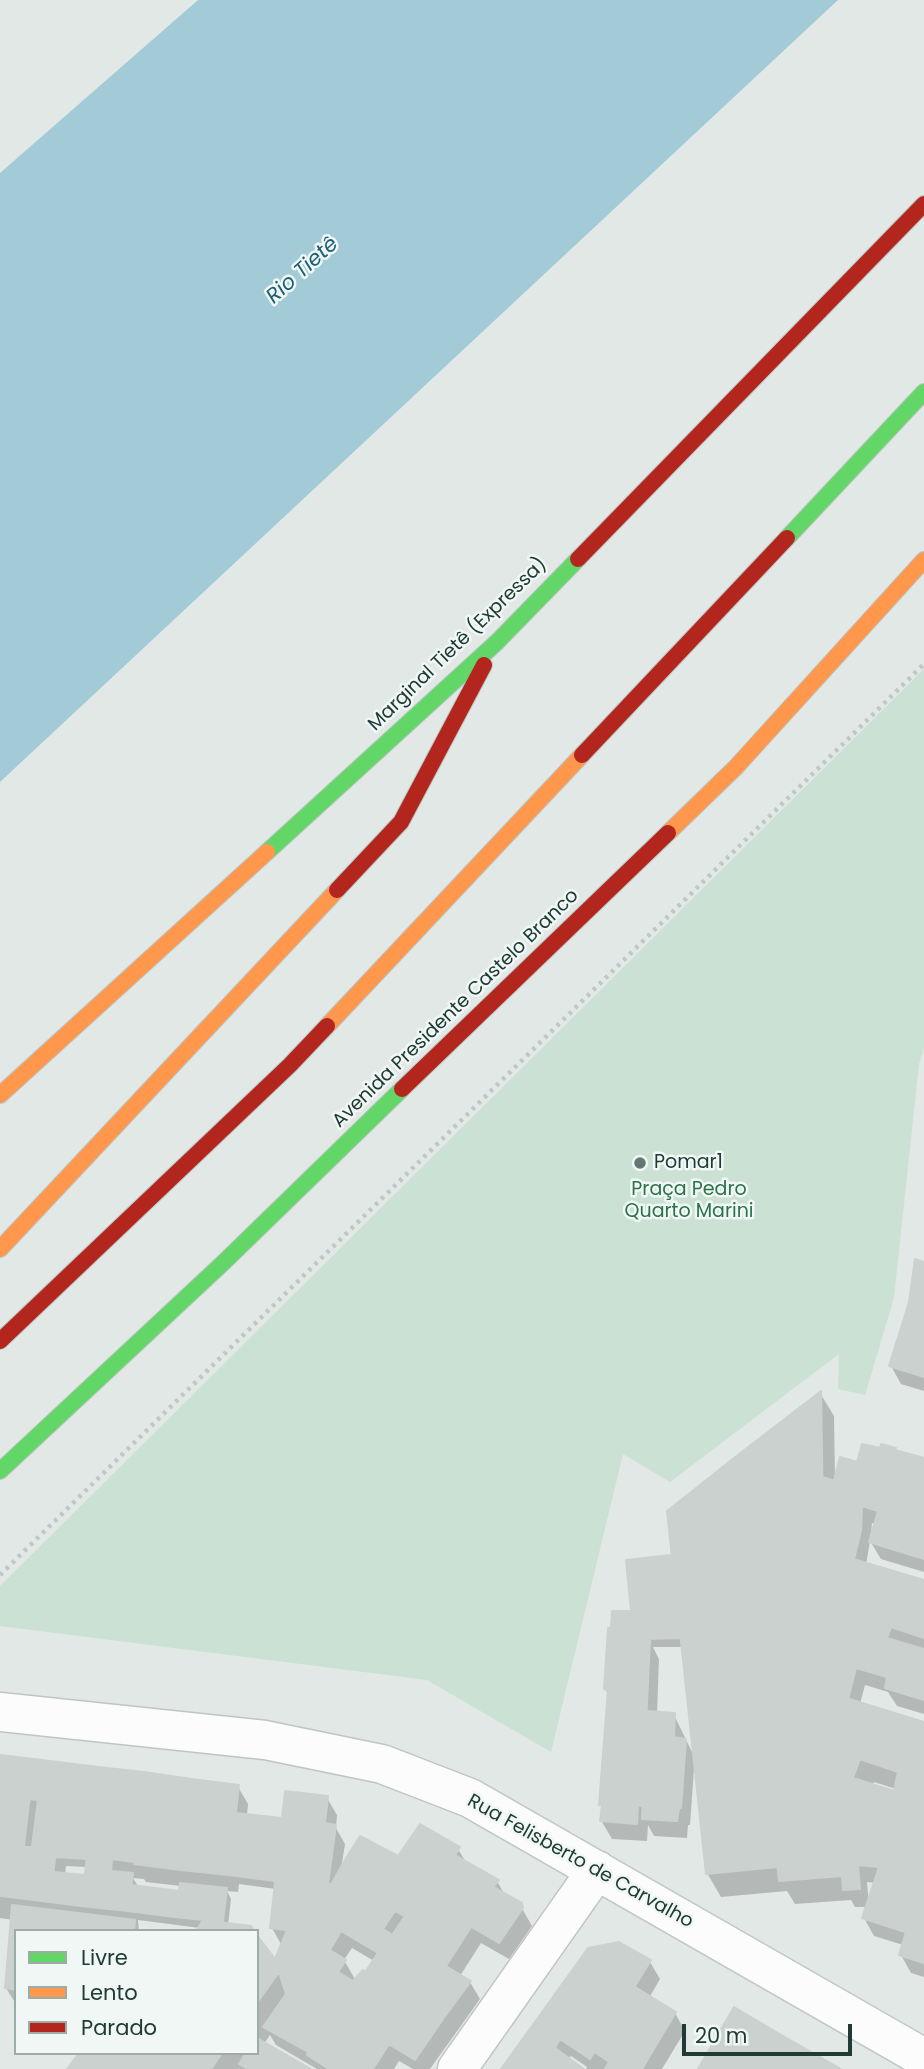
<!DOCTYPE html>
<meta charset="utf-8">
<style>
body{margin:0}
#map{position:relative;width:924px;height:2069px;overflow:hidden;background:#e2e8e6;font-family:Poppins,sans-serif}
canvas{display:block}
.legend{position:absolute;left:14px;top:1929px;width:245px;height:126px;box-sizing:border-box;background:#f0f7f4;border:2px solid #9daca8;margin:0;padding:9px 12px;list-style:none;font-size:21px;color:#203b36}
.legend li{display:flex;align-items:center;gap:14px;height:35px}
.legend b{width:35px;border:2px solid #9daca8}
.scale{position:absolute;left:682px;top:2024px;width:170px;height:32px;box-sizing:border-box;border:4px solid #203b36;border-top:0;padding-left:9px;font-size:21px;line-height:24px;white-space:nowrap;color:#203b36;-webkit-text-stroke:5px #f0f7f4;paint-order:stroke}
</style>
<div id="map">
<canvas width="924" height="2069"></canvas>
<ul class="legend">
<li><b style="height:9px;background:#63d668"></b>Livre</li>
<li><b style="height:9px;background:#ff974d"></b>Lento</li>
<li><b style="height:9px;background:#b3261e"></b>Parado</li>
</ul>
<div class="scale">20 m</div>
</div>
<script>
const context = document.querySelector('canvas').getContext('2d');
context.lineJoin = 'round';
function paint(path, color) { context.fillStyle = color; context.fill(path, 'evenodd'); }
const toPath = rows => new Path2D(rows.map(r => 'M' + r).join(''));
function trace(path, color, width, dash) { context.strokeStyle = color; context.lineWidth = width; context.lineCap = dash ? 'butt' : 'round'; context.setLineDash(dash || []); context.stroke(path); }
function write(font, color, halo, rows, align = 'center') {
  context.font = font + ' Poppins,sans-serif'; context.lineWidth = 5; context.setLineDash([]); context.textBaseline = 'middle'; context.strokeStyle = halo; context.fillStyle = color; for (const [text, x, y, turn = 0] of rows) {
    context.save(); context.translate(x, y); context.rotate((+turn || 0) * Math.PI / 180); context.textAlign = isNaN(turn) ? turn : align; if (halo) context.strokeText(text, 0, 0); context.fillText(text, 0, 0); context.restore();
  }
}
paint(toPath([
 [924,669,924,1048,919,1064,894,1298,865,1395,838,1389,839,1354,670,1482,623,1454,551,1752,427,1680,0,1626,0,1586]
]), '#cbe1d4');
paint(toPath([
 [198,0,838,0,0,782,0,173]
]), '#a2cbd7');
paint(toPath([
 [924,1263,924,1391,901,1384,891,1366],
 [820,1393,834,1416,835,1480,859,1464,896,1453,924,1460,924,1572,881,1559,870,1541,866,1565,924,1582,924,1714,897,1706,888,1692,865,1685,860,1704,924,1724,924,1977,911,1973,901,1955,903,1945,874,1936,864,1918,868,1907,855,1907,851,1900,795,1904,787,1891,721,1897,707,1873,696,1769,694,1769,690,1825,688,1825,687,1838,654,1836,648,1825,647,1841,612,1839,602,1822,603,1808,601,1804,609,1696,605,1689,632,1613,628,1561,673,1556,668,1512],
 [872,1523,876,1524,872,1536,871,1536],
 [653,1647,683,1647,695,1758,674,1715,657,1714,659,1659],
 [874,1782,896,1789,895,1793,872,1786],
 [867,1882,876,1883,869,1905],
 [0,1757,238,1787,248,1804,247,1816,283,1820,327,1798,337,1815,336,1828,345,1844,341,1870,361,1838,399,1859,458,1849,467,1864,497,1881,506,1897,520,1905,532,1926,509,1959,481,1943,460,1976,470,1982,480,1999,430,2069,413,2069,399,2061,394,2069,317,2069,276,2045,270,2035,264,2044,308,2069,70,2069,81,2053,257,2053,257,1938,279,1967,282,1946,272,1928,276,1889,239,1884,238,1892,227,1891,231,1899,228,1925,200,1928,138,1920,139,1931,16,1931,16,2004,6,1988,13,1920,0,1918],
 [66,1866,87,1867,86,1881,83,1876,65,1874],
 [133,1878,144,1879,146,1882,181,1886,180,1893,139,1888],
 [352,1948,374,1961,366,1975,356,1981,344,1960],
 [619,1944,650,1962,660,1979,649,1998,675,2013,685,2031,662,2069,586,2069,587,2067,571,2056,568,2059,583,2069,504,2069]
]), '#0003');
const building = toPath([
 [915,1259,924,1262,924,1306,909,1302,915,1259],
 [909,1302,924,1306,924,1377,889,1366,909,1302],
 [821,1391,824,1578,842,1876,779,1881,734,1458,821,1391],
 [862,1444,880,1448,881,1444,896,1448,895,1450,924,1458,924,1508,834,1481,840,1457,857,1462,862,1444],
 [734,1458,777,1867,706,1874,667,1511,734,1458],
 [822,1477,924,1508,924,1559,869,1542,878,1511,862,1506,861,1531,854,1559,823,1550,822,1477],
 [823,1550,924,1580,924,1638,891,1627,887,1638,826,1620,823,1550],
 [671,1555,681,1638,644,1639,645,1611,631,1611,626,1560,671,1555],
 [612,1611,645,1611,644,1639,650,1640,642,1806,638,1805,637,1824,600,1821,602,1805,599,1805,608,1690,604,1689,608,1628,611,1628,612,1611],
 [826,1620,924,1649,924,1700,885,1688,887,1677,856,1668,848,1699,830,1693,826,1620],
 [830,1693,924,1722,924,1830,838,1802,830,1693],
 [860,1759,898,1772,894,1791,853,1778,860,1759],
 [647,1711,675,1713,674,1737,686,1739,681,1808,679,1808,677,1821,642,1819,647,1711],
 [0,1755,34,1759,18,1898,0,1896,0,1755],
 [34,1759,66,1763,50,1902,18,1898,24,1847,32,1847,38,1800,29,1799,34,1759],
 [66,1763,98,1767,87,1859,55,1857,66,1763],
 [98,1767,144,1772,134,1862,112,1859,111,1871,133,1873,128,1911,81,1906,98,1767],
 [144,1772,192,1779,181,1870,134,1864,144,1772],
 [192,1779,239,1785,229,1875,181,1870,192,1779],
 [285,1791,328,1796,325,1823,336,1825,328,1884,330,1884,301,1932,270,1928,285,1791],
 [838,1802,924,1830,924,1873,905,1932,862,1918,879,1867,858,1865,860,1889,843,1890,838,1802],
 [235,1813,282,1818,275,1881,229,1875,235,1813],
 [420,1824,460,1847,455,1855,499,1880,493,1887,522,1903,523,1908,499,1943,348,1855,360,1836,398,1856,420,1824],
 [348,1855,471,1927,446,1966,393,1934,405,1916,395,1911,383,1929,325,1895,348,1855],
 [54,1872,84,1875,81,1906,50,1902,54,1872],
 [924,1873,924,1963,899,1955,924,1873],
 [180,1883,227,1888,223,1922,175,1917,180,1883],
 [131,1885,179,1891,175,1917,128,1911,131,1885],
 [325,1895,471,1981,443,2019,365,1972,378,1953,341,1931,330,1950,301,1932,325,1895],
 [12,1905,135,1920,134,1931,16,1931,16,1990,5,1988,12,1905],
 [203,1920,251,1926,254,1931,196,1931,203,1920],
 [287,1930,301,1932,346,1960,338,1972,353,1981,363,1970,443,2019,415,2060,300,1990,294,2000,286,1994,275,1959,287,1930],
 [257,1935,275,1959,279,1972,257,2003,257,1935],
 [619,1942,651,1960,590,2059,560,2039,555,2048,584,2069,501,2069,588,1948,619,1942],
 [635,1987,676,2012,642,2069,605,2069,609,2062,595,2052,635,1987],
 [300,1990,389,2044,373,2069,329,2069,307,2055,308,2052,263,2027,286,1994,294,2000,300,1990],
 [734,2007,778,2033,756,2069,698,2069,734,2007],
 [778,2033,820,2057,813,2069,756,2069,778,2033],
 [257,2038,311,2069,248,2069,239,2064,246,2053,257,2053,257,2038],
 [79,2053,222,2053,211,2069,67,2069,79,2053],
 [820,2057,841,2069,813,2069,820,2057]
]);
paint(building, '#cbd1cf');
trace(building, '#cbd1cf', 2);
const street = toPath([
 [0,1712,265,1740,382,1764,470,1798,924,2058],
 [457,2069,597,1870]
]);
const fast = toPath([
 [787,538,924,392],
 [267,852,497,642,578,559],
 [0,1471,223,1263,402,1089]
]);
const slow = toPath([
 [668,833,736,767,924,560],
 [327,1026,582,755],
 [0,1095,267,852],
 [0,1249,337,890]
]);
const jam = toPath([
 [578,559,924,204],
 [582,755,787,538],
 [337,890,401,822,484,665],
 [402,1089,668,833],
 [0,1341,290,1065,327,1026]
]);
trace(street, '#bfc5c3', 41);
trace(fast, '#bbc5c3', 18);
trace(slow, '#bbc5c3', 18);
trace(jam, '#bbc5c3', 18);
trace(toPath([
 [0,1575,924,664]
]), '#bfc8c6', 4.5, [3.5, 5]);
trace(street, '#fbfcfb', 38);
trace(fast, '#63d668', 16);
trace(slow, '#ff974d', 16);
trace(jam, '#b3261e', 16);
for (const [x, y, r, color] of [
 [640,1163,7,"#647874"]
]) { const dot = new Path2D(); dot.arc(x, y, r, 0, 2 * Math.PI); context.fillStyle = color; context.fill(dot); trace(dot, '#f0f7f4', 2.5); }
write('19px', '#203b36', '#f0f7f4', [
 ["Marginal Tietê (Expressa)",458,645,-44],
 ["Avenida Presidente Castelo Branco",456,1009,-44],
 ["Rua Felisberto de Carvalho",580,1862,29]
]);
write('19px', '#203b36', '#f0f7f4', [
 ["Pomar1",654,1163]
], 'left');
write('19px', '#2a724c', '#f0f7f4', [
 ["Praça Pedro",689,1190],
 ["Quarto Marini",689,1212]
]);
write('italic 21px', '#1a6077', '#f0f7f4', [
 ["Rio Tietê",303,271,-42]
]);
</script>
